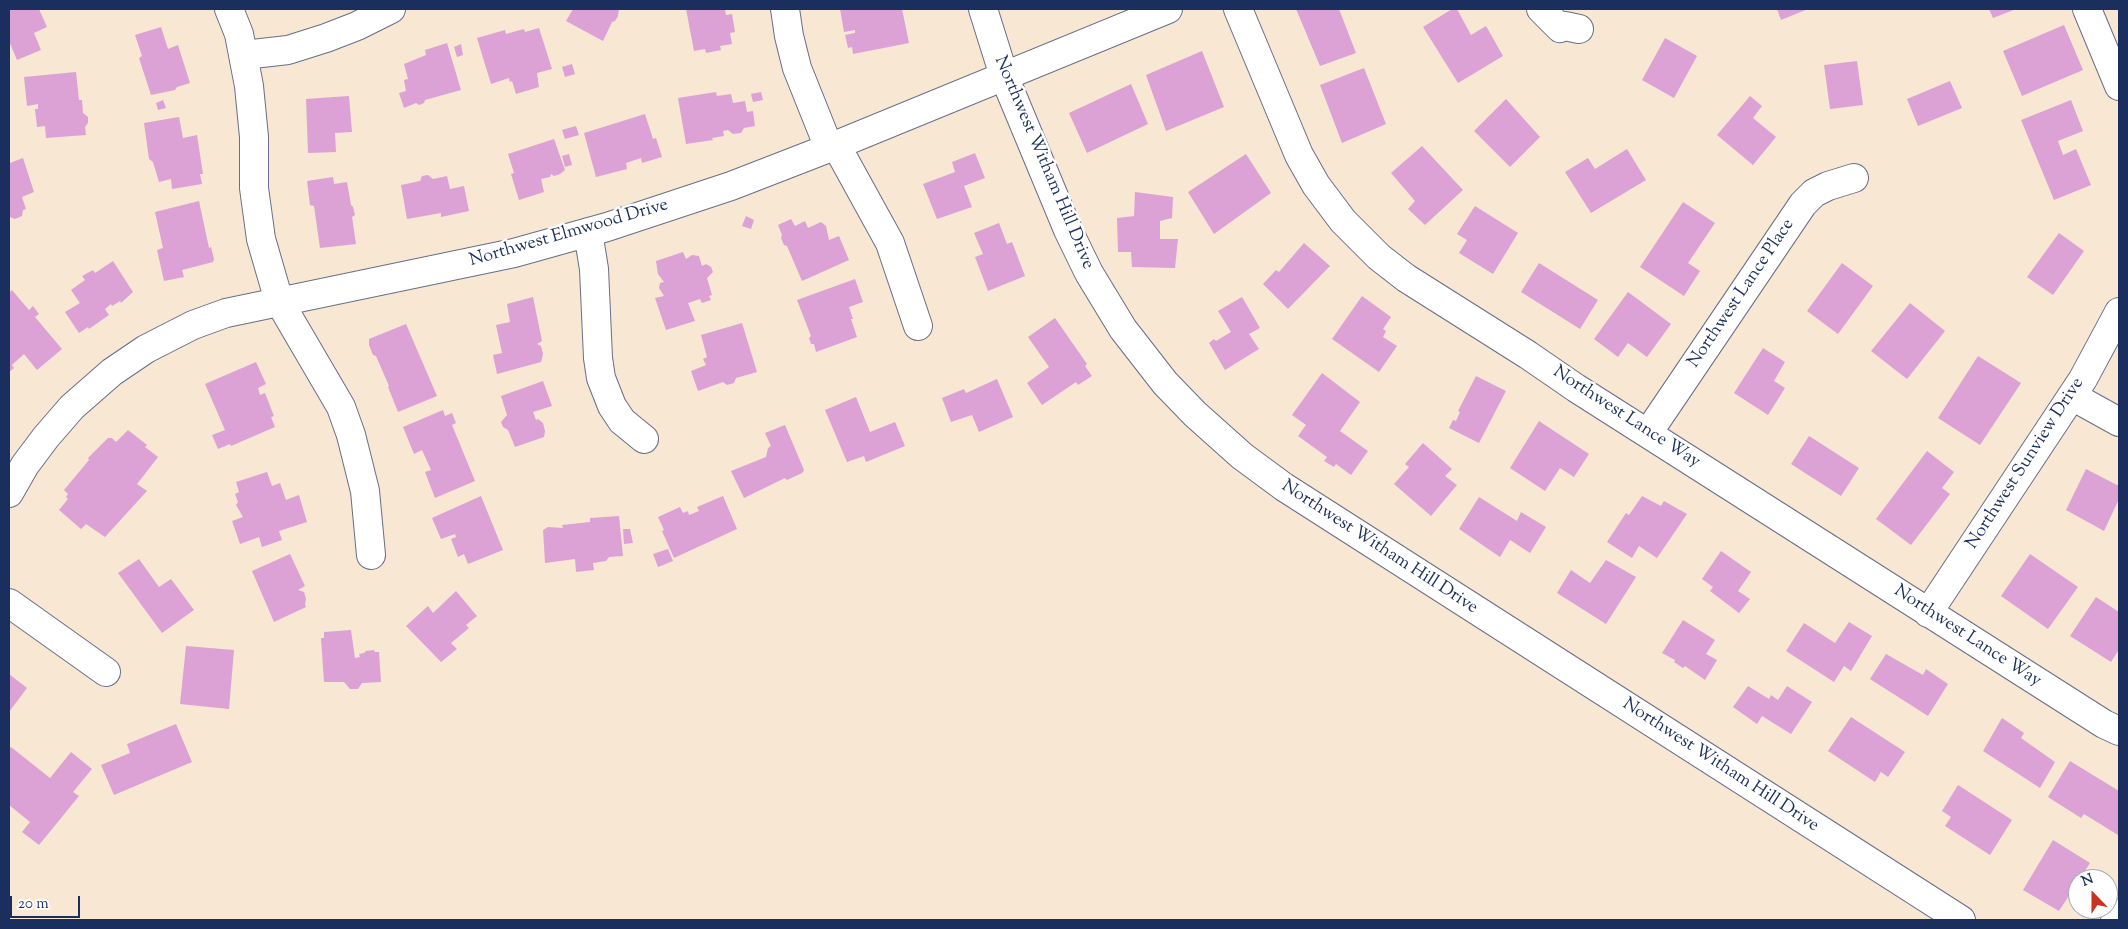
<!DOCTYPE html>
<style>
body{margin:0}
#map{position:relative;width:2128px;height:929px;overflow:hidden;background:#f7e7d3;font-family:"Sorts Mill Goudy",serif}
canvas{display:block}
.frame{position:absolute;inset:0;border:10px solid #1b2f5e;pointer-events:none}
.north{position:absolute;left:2068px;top:869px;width:50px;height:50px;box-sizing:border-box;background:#fff;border:1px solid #a4acbf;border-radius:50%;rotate:338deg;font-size:14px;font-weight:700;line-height:20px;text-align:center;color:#1b2f5e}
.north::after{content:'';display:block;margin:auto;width:18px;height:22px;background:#c8321e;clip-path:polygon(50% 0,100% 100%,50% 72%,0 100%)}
.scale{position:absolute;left:10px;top:896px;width:70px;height:22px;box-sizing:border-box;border:2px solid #1b2f5e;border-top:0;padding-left:6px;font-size:15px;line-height:18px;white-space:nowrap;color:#1b2f5e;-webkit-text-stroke:4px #fff;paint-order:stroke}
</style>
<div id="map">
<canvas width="2128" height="929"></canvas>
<div class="frame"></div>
<div class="north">N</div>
<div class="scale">20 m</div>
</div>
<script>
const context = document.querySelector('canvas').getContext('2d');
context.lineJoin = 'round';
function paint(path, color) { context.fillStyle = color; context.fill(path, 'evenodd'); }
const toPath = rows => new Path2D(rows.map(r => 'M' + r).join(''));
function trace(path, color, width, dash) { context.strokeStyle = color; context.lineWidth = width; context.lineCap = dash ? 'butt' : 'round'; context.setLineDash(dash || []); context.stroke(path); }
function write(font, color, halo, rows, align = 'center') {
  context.font = font + ' "Sorts Mill Goudy",serif'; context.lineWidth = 5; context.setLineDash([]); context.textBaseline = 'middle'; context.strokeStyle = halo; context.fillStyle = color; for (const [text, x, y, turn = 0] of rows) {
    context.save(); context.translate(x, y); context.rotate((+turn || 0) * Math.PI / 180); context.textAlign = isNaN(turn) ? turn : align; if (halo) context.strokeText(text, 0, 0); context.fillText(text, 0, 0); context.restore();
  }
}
paint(toPath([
 [9,9,39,9,47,27,34,33,41,50,17,60,9,41,10,32],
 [573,9,619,9,618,16,615,21,612,22,603,41,566,21],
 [686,9,725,9,726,15,732,14,735,32,730,33,732,44,720,46,721,50,706,53,705,49,694,51],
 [840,9,902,9,909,43,853,54,852,47,848,48,845,35,855,33,855,30,844,32],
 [1296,9,1339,9,1356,53,1320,66],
 [1452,9,1457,9,1471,35,1486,26,1503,56,1458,83,1423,27],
 [1777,9,1808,9,1781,20],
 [1989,9,2016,9,1993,18],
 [2064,25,2083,70,2022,96,2003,51],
 [161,27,168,49,178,45,190,83,177,87,175,90,151,95,139,58,142,56,135,35],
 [539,28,552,69,537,73,539,87,516,94,512,81,510,82,509,78,491,84,477,38,505,30,506,34,524,29,525,32],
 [1665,38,1697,56,1674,98,1642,80],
 [447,43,461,90,425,100,424,103,419,105,416,103,404,108,399,93,406,91,404,80,408,79,404,64,426,55,425,50],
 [461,44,463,55,457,57,454,47],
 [1202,51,1224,107,1166,131,1146,75],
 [1857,61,1863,105,1830,109,1824,65],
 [572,64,575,74,565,77,562,67],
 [1364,68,1386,124,1342,143,1320,85],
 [76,72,79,100,82,100,83,113,88,117,88,123,85,127,86,135,46,138,45,126,37,127,35,109,38,109,38,104,27,106,24,77],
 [1950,81,1962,108,1918,126,1907,99],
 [1131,84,1148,124,1087,153,1069,113],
 [716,92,717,96,731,94,733,103,745,101,747,112,753,111,755,126,744,128,741,133,733,134,728,130,723,131,724,136,712,138,713,140,686,144,678,98],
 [761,92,763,100,753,102,751,94],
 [349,96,352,132,335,133,336,152,308,153,306,99],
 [1750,96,1762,106,1753,118,1776,137,1753,165,1717,135],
 [1506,99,1540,137,1510,167,1474,131],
 [163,100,166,108,158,110,156,103],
 [2071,100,2083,131,2058,141,2063,155,2076,149,2091,185,2054,200,2021,120],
 [645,114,653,139,656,138,662,157,642,163,641,158,626,163,627,169,596,177,584,133],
 [179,117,183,138,197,135,203,174,200,174,202,184,172,189,171,179,159,182,153,162,149,159,144,123],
 [576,126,579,135,565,139,562,130],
 [554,139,565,170,560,174,554,176,551,174,550,177,541,179,544,192,519,200,511,174,514,173,508,154],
 [1422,146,1463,190,1425,225,1408,209,1415,201,1391,173],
 [1627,149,1646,180,1591,213,1565,172,1588,158,1595,169],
 [975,153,985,178,964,186,972,207,937,219,923,184,955,172,952,162],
 [569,154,572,165,565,167,562,156],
 [1246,154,1271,193,1214,234,1188,192],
 [23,158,34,192,22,197,26,209,23,210,22,216,15,219,10,217,9,214,9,160,10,163],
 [428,175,433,179,447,176,450,189,464,186,469,211,441,217,441,213,407,219,401,185,420,181,422,176],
 [333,177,334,184,347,182,351,205,353,207,355,215,352,217,356,244,320,248,314,206,310,205,307,181],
 [1135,192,1173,197,1172,218,1160,221,1160,239,1178,239,1175,268,1132,267,1131,252,1118,252,1117,218,1134,216],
 [199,201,209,248,211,247,214,259,213,262,182,270,184,277,164,281,157,250,163,248,155,212],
 [1683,202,1715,223,1688,263,1700,271,1684,296,1640,267],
 [1475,206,1518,233,1493,274,1459,253,1467,240,1457,234],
 [746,216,754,220,751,229,742,226],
 [791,219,795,226,805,221,808,228,821,222,826,226,829,240,839,236,849,260,802,281,787,246,784,245,781,238,782,235,778,225],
 [999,223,1007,244,1012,242,1025,276,988,291,975,257,983,254,974,233],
 [2059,233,2084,251,2053,295,2027,277],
 [1304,243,1330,266,1288,309,1263,284,1276,270,1279,272],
 [683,252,686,259,692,255,699,256,702,266,706,264,711,267,713,272,707,278,712,295,709,296,711,300,702,303,700,299,688,303,695,321,666,330,655,298,664,296,659,288,660,283,664,282,658,274,656,261],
 [113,261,133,292,121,303,120,301,112,306,111,304,105,309,109,315,89,329,88,327,79,333,65,312,80,303,71,290,85,280,82,276,93,270,95,273],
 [1539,263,1598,300,1580,329,1521,292],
 [1842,263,1873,286,1838,334,1807,311],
 [855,279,863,302,849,307,853,319,851,319,857,337,816,352,814,344,811,344,809,338,811,336,797,300],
 [12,290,29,310,33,306,39,314,35,317,62,349,37,370,24,354,12,365,14,368,9,372,9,293],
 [1628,292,1671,324,1647,357,1628,343,1618,357,1594,339],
 [1362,296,1391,317,1383,329,1386,331,1383,337,1397,346,1379,372,1332,339],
 [533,297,542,341,537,344,541,346,543,354,541,362,497,374,493,355,502,353,496,325,510,322,507,304],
 [1242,297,1260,328,1249,334,1259,349,1225,370,1209,343,1214,339,1216,341,1231,332,1218,311],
 [1910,303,1945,331,1907,379,1871,351],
 [1055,318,1087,364,1085,366,1092,376,1078,385,1076,382,1042,405,1027,383,1049,367,1028,337],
 [742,323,757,372,736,378,734,383,727,385,723,382,698,391,691,371,706,365,703,359,707,357,701,335],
 [406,324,437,396,398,412,388,387,389,386,376,356,373,355,369,345,369,339],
 [1763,348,1785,362,1774,381,1785,388,1768,415,1734,393],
 [1978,356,2021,383,1980,445,1938,418],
 [256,362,266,384,258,388,260,395,265,393,274,416,271,417,275,427,231,446,230,444,218,449,212,435,225,430,205,384],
 [1322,373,1360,402,1340,431,1368,451,1351,475,1336,464,1334,467,1324,461,1327,457,1298,436,1306,425,1292,415],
 [1476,376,1506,391,1479,443,1449,428,1453,420,1456,421,1460,412,1458,411],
 [997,379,1013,417,979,432,972,415,951,422,942,398,964,389,966,393],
 [543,381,552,406,533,412,536,420,538,419,543,423,545,431,544,437,515,447,508,430,503,427,501,422,507,415,501,396],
 [856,397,870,432,895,422,905,446,866,462,864,456,847,462,825,410],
 [443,410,445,416,452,413,456,423,452,425,475,481,435,498,425,472,431,470,422,450,414,454,403,427],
 [1539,421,1589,454,1574,477,1560,468,1545,491,1510,468],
 [785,425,804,470,802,473,787,480,785,478,744,498,731,471,766,457,768,448,771,446,765,433],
 [128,430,147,445,145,447,158,457,137,484,147,491,105,537,86,524,81,529,59,510,68,499,66,497,68,494,64,490,89,460,88,458,108,438,112,438,116,442],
 [1809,436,1859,468,1841,496,1791,464],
 [1423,443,1452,469,1445,476,1457,485,1431,516,1394,484,1409,467,1405,464],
 [1927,451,1954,472,1942,488,1950,494,1911,545,1876,519],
 [2086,469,2119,486,2119,499,2104,531,2066,510],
 [267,472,272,486,280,483,286,500,299,495,307,522,279,531,282,540,262,547,259,537,240,544,232,521,243,517,236,505,238,502,235,494,239,492,236,482],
 [481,496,503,550,468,564,464,554,458,557,451,539,456,537,455,534,441,539,432,518],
 [723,496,737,529,674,558,662,531,664,530,658,517,680,507,683,513,688,511,689,515,699,511,697,507],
 [1642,496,1661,506,1664,501,1687,514,1657,558,1639,546,1632,558,1607,542,1626,513,1629,515],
 [1479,497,1517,521,1521,512,1546,527,1530,553,1510,540,1500,557,1459,529],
 [619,516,623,556,609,557,606,561,593,563,594,570,576,572,575,559,545,563,543,530,548,527,563,528,562,525,590,522,590,518],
 [623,529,630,529,633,543,624,544],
 [668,549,673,561,658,567,653,554],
 [1721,551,1751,572,1738,591,1750,599,1739,613,1710,591,1713,587,1702,579],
 [290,554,305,586,298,590,304,592,306,599,305,604,306,607,274,622,252,571],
 [2030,554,2078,587,2048,629,2001,596],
 [139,559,159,587,171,579,194,610,162,633,118,573],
 [1606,560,1636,577,1606,624,1557,593,1571,570,1590,583],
 [456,591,477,616,466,625,469,628,451,643,457,649,441,662,406,626,428,606,433,613],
 [2096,597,2119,612,2119,652,2118,651,2111,662,2070,636],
 [1683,620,1715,640,1706,654,1717,660,1705,680,1685,666,1683,668,1674,662,1675,660,1662,653],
 [1849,622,1872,636,1851,671,1844,666,1834,682,1786,651,1804,623,1835,643],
 [351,630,355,658,360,657,359,654,364,653,366,651,374,650,375,652,379,652,381,682,362,683,358,689,350,689,344,682,324,682,321,638,324,638,324,632],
 [186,646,234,650,229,709,180,704],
 [1886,654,1923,675,1926,669,1948,684,1928,716,1870,679],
 [9,674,27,688,9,712],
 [1748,686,1769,699,1771,695,1778,700,1787,686,1812,702,1791,734,1762,716,1757,724,1733,707],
 [1851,717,1905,752,1888,777,1881,772,1875,782,1828,751],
 [2002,718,2024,733,2021,738,2055,762,2040,788,1983,751],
 [176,724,192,762,114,795,101,765,130,753,127,744],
 [11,747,50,778,71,752,92,769,73,792,79,796,39,845,22,832,30,822,9,805,9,749],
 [2070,761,2119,791,2118,835,2084,814,2081,818,2048,797],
 [1958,785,2012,820,1990,855,1945,826,1951,817,1942,811],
 [2053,840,2090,863,2059,911,2023,890]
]), '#dca2d6');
const minor = toPath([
 [229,9,239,34,249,86,254,137,254,188,261,239,279,301,341,407,351,435,365,491,371,555],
 [785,9,789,36,797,68,829,148],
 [983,9,1004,76,1068,230,1089,273,1123,329,1165,383,1195,414,1242,456,1284,487,1961,920],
 [1238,9,1299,155,1316,185,1343,221,1379,257,1406,278,1528,355,1576,388,2104,724,2119,731],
 [1541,9,1560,28,1565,26,1579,29],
 [2087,9,2119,86],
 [244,55,288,50,326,38,357,26,391,9],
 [836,145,890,243,918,326],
 [588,232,594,269,598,358,601,378,612,406,622,421,644,439],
 [2072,396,2119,422],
 [1648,433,1803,204,1814,193,1828,186,1854,178],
 [9,493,25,465,46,437,72,407,112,372,146,349,193,325,226,313,514,253,607,227,731,186,829,148,1168,9],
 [9,603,106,672],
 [1928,613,2083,379,2119,312],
 [2115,920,2119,913]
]);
trace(minor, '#686f87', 30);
trace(minor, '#fff', 28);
write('18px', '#1b2f5e', '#fff', [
 ["Northwest Witham Hill Drive",1043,163,67],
 ["Northwest Elmwood Drive",569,234,-16],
 ["Northwest Lance Place",1742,294,-56],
 ["Northwest Lance Way",1626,418,33],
 ["Northwest Sunview Drive",2026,464,-57],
 ["Northwest Witham Hill Drive",1379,548,33],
 ["Northwest Lance Way",1967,637,33],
 ["Northwest Witham Hill Drive",1720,766,33]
]);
</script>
